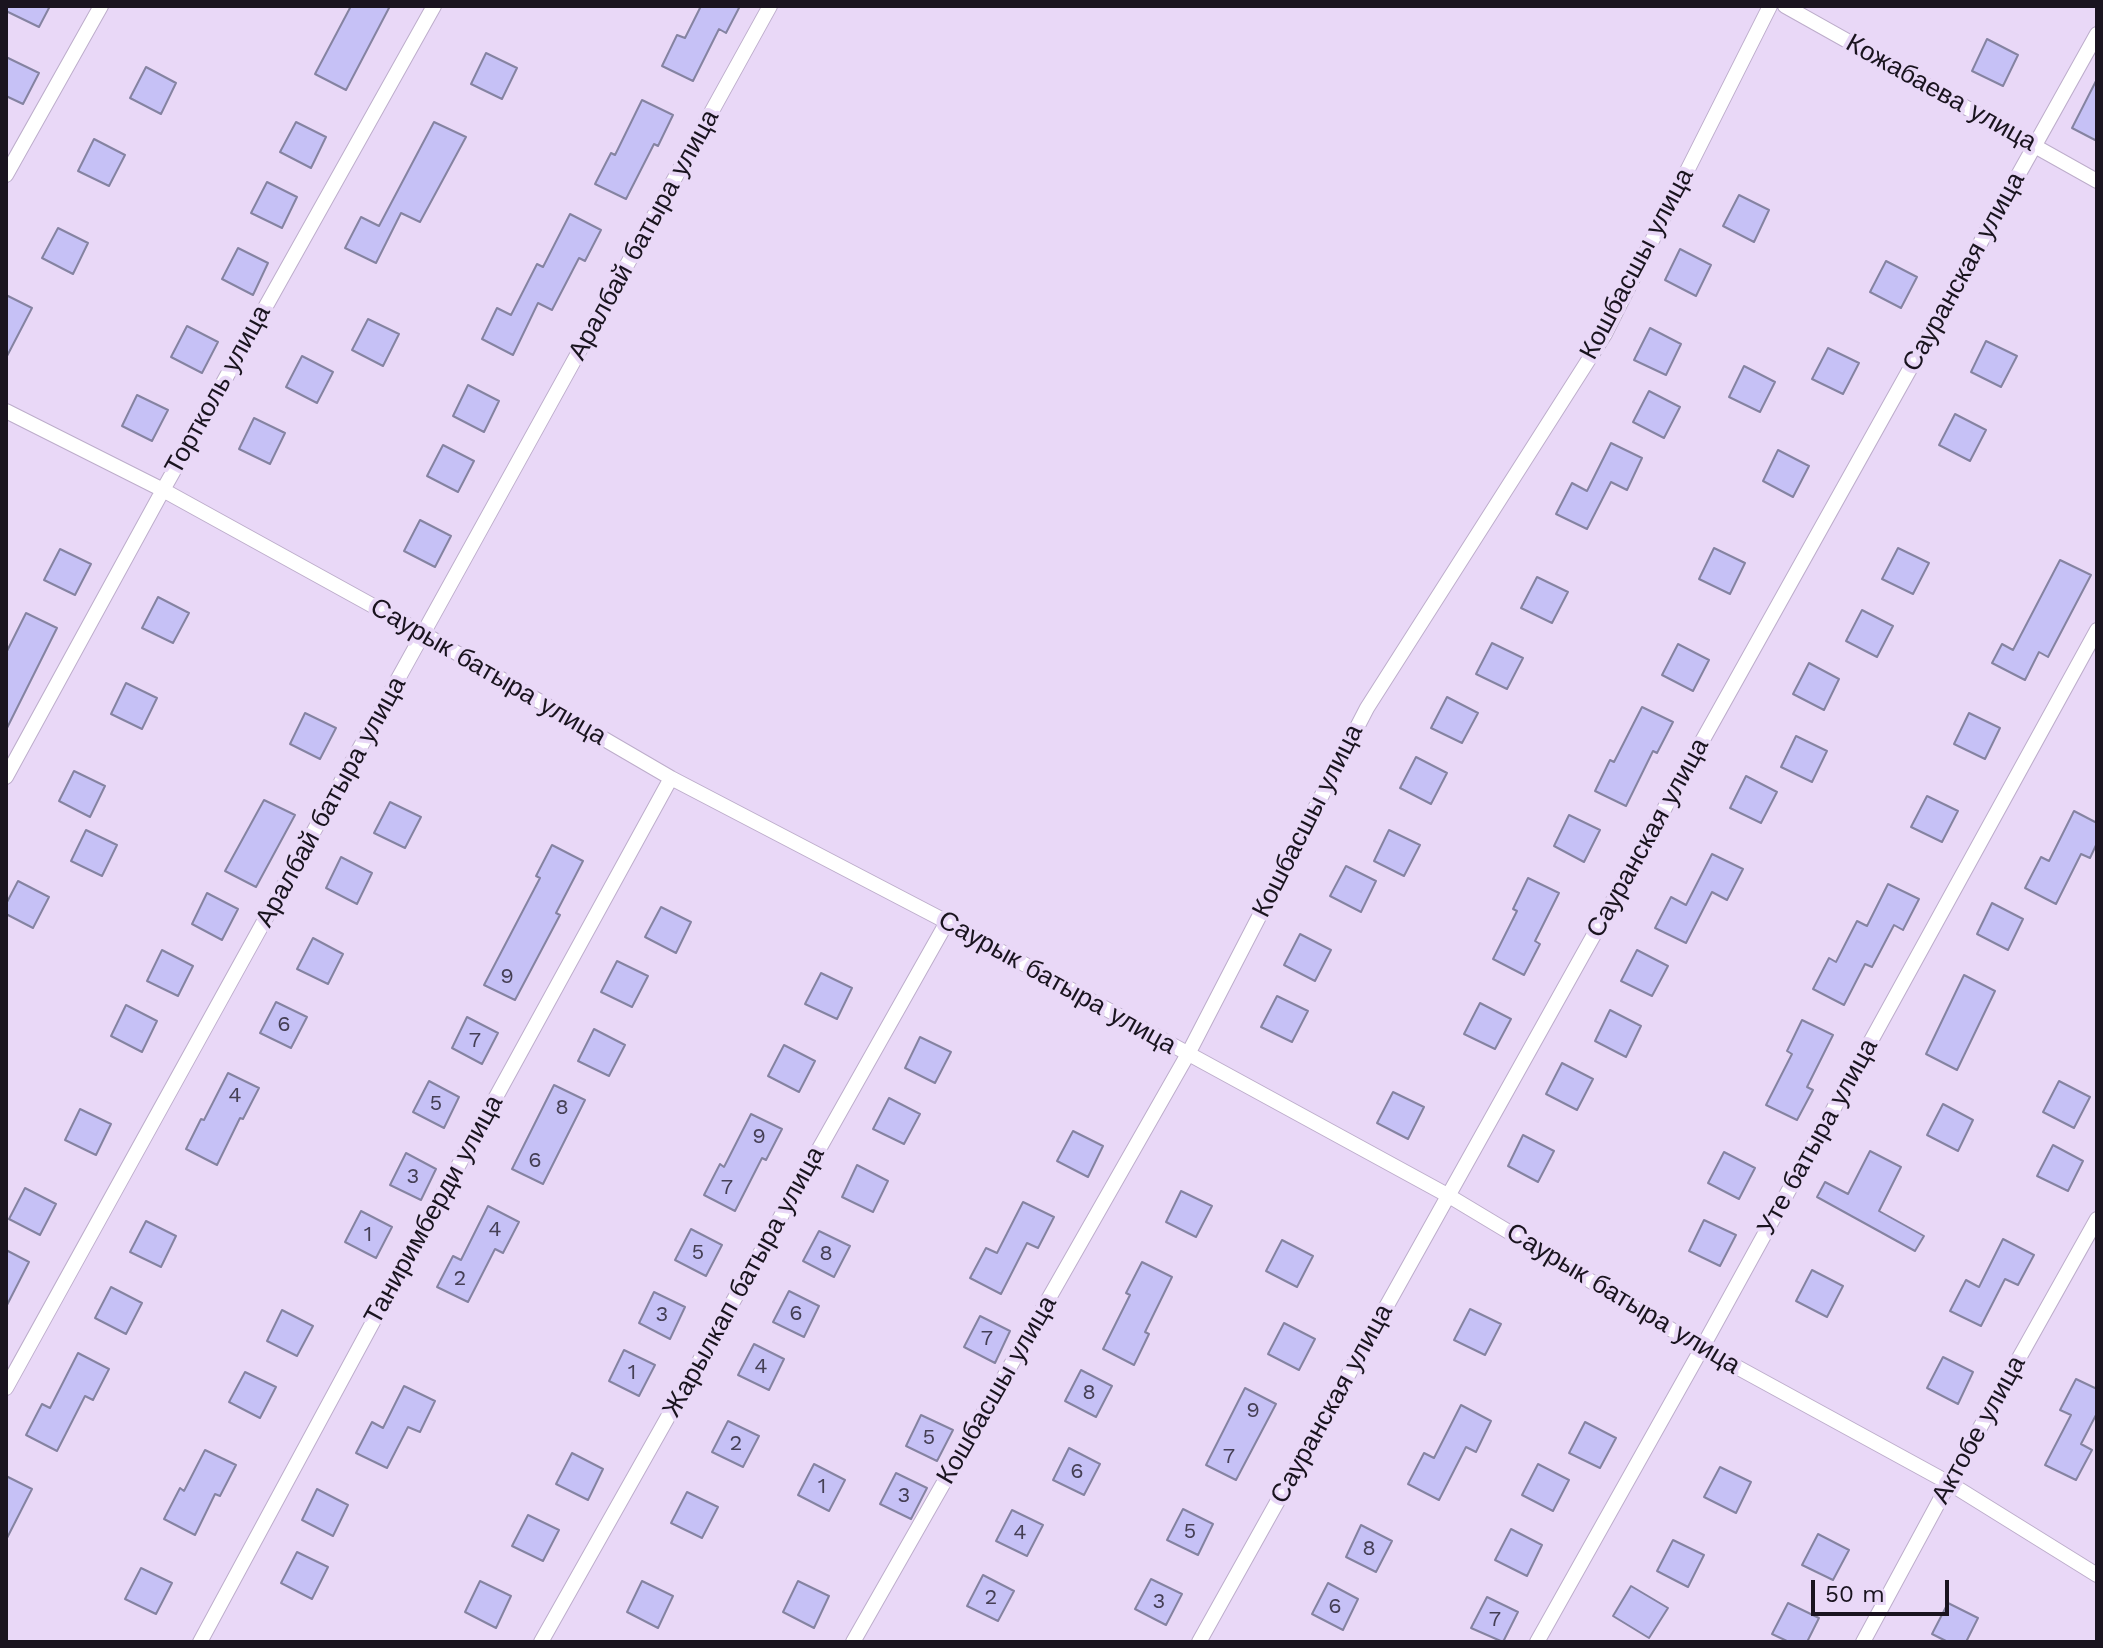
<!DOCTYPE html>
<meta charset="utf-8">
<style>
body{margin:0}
#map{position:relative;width:2103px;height:1648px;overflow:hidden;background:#e9d8f7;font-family:"Work Sans",sans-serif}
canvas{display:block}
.frame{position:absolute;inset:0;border:8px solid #1a141f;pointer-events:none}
.scale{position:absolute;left:1811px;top:1580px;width:138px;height:36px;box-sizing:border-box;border:4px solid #1a141f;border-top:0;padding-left:10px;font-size:24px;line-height:28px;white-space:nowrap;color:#1a141f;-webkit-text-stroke:6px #e9d8f7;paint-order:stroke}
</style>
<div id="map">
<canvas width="2103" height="1648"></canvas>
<div class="frame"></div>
<div class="scale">50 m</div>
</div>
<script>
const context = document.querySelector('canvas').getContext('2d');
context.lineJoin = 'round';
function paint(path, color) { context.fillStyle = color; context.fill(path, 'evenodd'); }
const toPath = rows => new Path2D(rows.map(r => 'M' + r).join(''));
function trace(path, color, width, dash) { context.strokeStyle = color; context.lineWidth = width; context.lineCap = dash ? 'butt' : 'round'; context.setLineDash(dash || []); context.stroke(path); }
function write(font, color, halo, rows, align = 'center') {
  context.font = font + ' "Work Sans",sans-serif'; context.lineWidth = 8; context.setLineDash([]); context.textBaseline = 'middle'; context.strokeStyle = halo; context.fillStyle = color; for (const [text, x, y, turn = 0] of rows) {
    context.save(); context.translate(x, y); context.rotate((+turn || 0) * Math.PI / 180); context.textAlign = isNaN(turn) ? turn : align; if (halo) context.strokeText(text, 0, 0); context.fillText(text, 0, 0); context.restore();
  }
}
const building = toPath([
 [6,6,50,6,39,27,6,11,6,6],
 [351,6,390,6,346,90,315,74,351,6],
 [701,6,740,6,726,33,719,29,693,81,662,66,677,35,685,38,701,6],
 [1987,39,2018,55,2003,86,1972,71,1987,39],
 [486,53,517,68,502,99,471,84,486,53],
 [6,57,39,73,23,104,6,96,6,57],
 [146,67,176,83,161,114,130,98,146,67],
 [2097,79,2097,141,2072,128,2097,79],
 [642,100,673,115,658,146,654,144,626,199,595,184,611,153,615,155,642,100],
 [296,122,326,137,311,168,280,152,296,122],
 [434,122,466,137,420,222,401,213,376,263,345,248,361,217,379,226,434,122],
 [94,139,125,155,109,186,78,171,94,139],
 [267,182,297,197,282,228,251,213,267,182],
 [1739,195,1769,210,1754,242,1723,226,1739,195],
 [570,214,601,230,585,261,579,258,552,310,538,303,513,355,482,339,497,308,511,315,537,264,543,267,570,214],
 [58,228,88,243,73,274,42,258,58,228],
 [238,248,268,263,253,295,222,279,238,248],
 [1680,249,1711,265,1696,296,1665,280,1680,249],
 [1886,261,1917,277,1901,308,1870,292,1886,261],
 [6,295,32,308,6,358,6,295],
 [368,319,399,334,383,366,352,350,368,319],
 [187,326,218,342,202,373,171,357,187,326],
 [1650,328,1681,344,1666,375,1634,360,1650,328],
 [1986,341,2017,356,2001,387,1971,372,1986,341],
 [1828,348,1859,363,1843,394,1812,379,1828,348],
 [302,356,333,372,317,403,286,387,302,356],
 [1744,366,1775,382,1760,412,1729,397,1744,366],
 [468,385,499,401,484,432,453,416,468,385],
 [1649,391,1680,407,1664,438,1633,422,1649,391],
 [137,395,168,410,152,441,122,426,137,395],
 [1955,414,1986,430,1970,461,1939,445,1955,414],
 [254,418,285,433,270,464,239,449,254,418],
 [1611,443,1642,458,1627,490,1611,482,1587,529,1556,514,1572,483,1587,491,1611,443],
 [443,445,474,461,458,492,427,476,443,445],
 [1778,450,1809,466,1793,497,1763,481,1778,450],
 [420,520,451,536,435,567,404,551,420,520],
 [1714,548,1745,563,1730,594,1699,579,1714,548],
 [1898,548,1929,563,1913,594,1882,579,1898,548],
 [60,549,91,564,75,595,44,580,60,549],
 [2060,560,2091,575,2048,657,2039,652,2025,680,1992,663,2002,644,2013,650,2060,560],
 [1537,577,1568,592,1552,623,1521,608,1537,577],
 [158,597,189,613,173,643,142,628,158,597],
 [1862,610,1893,626,1877,657,1846,641,1862,610],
 [26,613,57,628,6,730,6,653,26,613],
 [1492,643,1523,658,1507,689,1476,674,1492,643],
 [1678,644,1709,660,1693,691,1662,675,1678,644],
 [1809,663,1839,679,1824,710,1793,694,1809,663],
 [126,683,157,698,142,729,111,714,126,683],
 [1447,697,1478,713,1462,743,1431,728,1447,697],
 [1642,707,1673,722,1657,753,1653,751,1626,806,1595,791,1610,760,1614,762,1642,707],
 [305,713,336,728,320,759,290,744,305,713],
 [1969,713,2000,728,1985,759,1954,744,1969,713],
 [1796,736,1827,751,1812,782,1781,767,1796,736],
 [1416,757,1447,773,1431,804,1400,788,1416,757],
 [74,771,105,786,90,817,59,801,74,771],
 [1746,776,1777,792,1761,823,1730,808,1746,776],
 [1927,796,1958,811,1942,842,1911,827,1927,796],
 [264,800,295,815,256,887,225,871,264,800],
 [390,802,421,817,405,848,374,833,390,802],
 [2074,811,2097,823,2097,843,2090,858,2081,854,2056,904,2025,888,2041,857,2049,861,2074,811],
 [1569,815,1600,830,1584,862,1554,846,1569,815],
 [86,830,117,845,102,876,71,861,86,830],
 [1389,830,1420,845,1404,876,1374,861,1389,830],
 [552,845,583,861,556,913,560,915,515,1000,484,985,540,878,536,876,552,845],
 [1712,854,1743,869,1727,900,1712,892,1686,943,1655,928,1671,897,1686,905,1712,854],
 [341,857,372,873,357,904,326,888,341,857],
 [1346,866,1376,881,1361,912,1330,896,1346,866],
 [1528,878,1559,893,1535,941,1540,944,1524,975,1493,959,1517,911,1513,909,1528,878],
 [18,881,49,897,33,928,6,914,6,904,18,881],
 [1888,884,1919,899,1903,930,1894,925,1872,967,1865,964,1844,1005,1813,989,1829,958,1836,962,1857,921,1867,926,1888,884],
 [207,893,238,909,222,940,192,924,207,893],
 [1992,903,2023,919,2008,950,1977,934,1992,903],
 [661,907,691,922,676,953,645,937,661,907],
 [1300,934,1331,950,1315,981,1284,965,1300,934],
 [313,938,343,954,328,984,297,969,313,938],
 [162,950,193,966,178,996,147,981,162,950],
 [1637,950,1668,966,1652,996,1621,981,1637,950],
 [617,961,648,976,632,1007,601,992,617,961],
 [821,973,852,988,837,1019,805,1004,821,973],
 [1964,975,1995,991,1957,1070,1926,1054,1964,975],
 [1277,996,1308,1011,1292,1042,1261,1027,1277,996],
 [276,1002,307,1017,291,1048,260,1033,276,1002],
 [1480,1003,1511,1019,1495,1049,1464,1034,1480,1003],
 [126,1005,157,1021,142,1052,111,1036,126,1005],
 [1610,1010,1641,1026,1626,1057,1595,1041,1610,1010],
 [467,1017,498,1033,482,1064,452,1048,467,1017],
 [1802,1020,1833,1035,1807,1087,1813,1090,1797,1120,1766,1105,1792,1054,1787,1051,1802,1020],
 [594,1029,625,1045,609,1076,578,1061,594,1029],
 [920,1037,951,1052,935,1083,905,1068,920,1037],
 [784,1045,815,1061,799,1092,768,1076,784,1045],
 [1562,1063,1593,1079,1577,1110,1546,1094,1562,1063],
 [228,1073,259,1088,243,1119,240,1118,217,1165,186,1149,201,1119,204,1120,228,1073],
 [429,1081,459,1097,444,1128,413,1112,429,1081],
 [2059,1081,2090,1097,2074,1128,2043,1112,2059,1081],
 [554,1085,585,1100,543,1184,512,1169,554,1085],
 [1393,1092,1424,1107,1408,1139,1377,1123,1393,1092],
 [889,1098,920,1114,904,1144,873,1129,889,1098],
 [1943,1104,1973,1120,1958,1151,1927,1135,1943,1104],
 [80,1109,111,1124,96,1155,65,1140,80,1109],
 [751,1114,782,1129,766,1160,762,1158,735,1211,704,1195,720,1164,724,1167,751,1114],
 [1073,1131,1103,1146,1088,1177,1057,1161,1073,1131],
 [1523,1135,1554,1151,1538,1182,1508,1166,1523,1135],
 [2053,1145,2083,1161,2068,1191,2037,1176,2053,1145],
 [1870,1151,1901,1167,1879,1211,1924,1236,1915,1251,1817,1197,1825,1182,1848,1194,1870,1151],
 [1724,1152,1755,1168,1739,1199,1708,1183,1724,1152],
 [406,1153,436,1169,421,1200,390,1185,406,1153],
 [857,1165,888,1181,873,1212,842,1197,857,1165],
 [25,1188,56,1204,40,1235,9,1219,25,1188],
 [1181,1191,1212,1206,1196,1237,1166,1222,1181,1191],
 [1023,1202,1054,1217,1038,1248,1027,1243,1001,1294,970,1278,986,1248,997,1253,1023,1202],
 [488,1206,519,1222,503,1253,495,1249,468,1302,437,1287,453,1256,461,1260,488,1206],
 [361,1211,392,1227,376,1258,345,1242,361,1211],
 [1704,1220,1736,1235,1720,1266,1689,1251,1704,1220],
 [146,1221,176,1236,161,1267,130,1252,146,1221],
 [691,1229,722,1245,706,1276,675,1260,691,1229],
 [819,1231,850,1246,834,1277,803,1261,819,1231],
 [2003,1239,2034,1255,2018,1285,2005,1279,1981,1326,1950,1311,1966,1280,1979,1287,2003,1239],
 [1282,1240,1313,1256,1297,1287,1266,1271,1282,1240],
 [6,1250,29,1262,6,1307,6,1250],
 [1142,1262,1172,1277,1145,1332,1149,1334,1134,1365,1103,1349,1130,1295,1126,1293,1142,1262],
 [1812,1270,1843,1286,1827,1317,1796,1301,1812,1270],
 [111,1287,142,1303,126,1334,95,1318,111,1287],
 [789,1291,819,1306,804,1337,773,1322,789,1291],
 [654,1292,685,1307,670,1339,639,1323,654,1292],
 [1470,1309,1501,1324,1485,1355,1454,1340,1470,1309],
 [282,1310,313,1326,297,1356,267,1341,282,1310],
 [980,1316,1010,1331,995,1363,964,1347,980,1316],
 [1284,1323,1315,1339,1299,1370,1268,1354,1284,1323],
 [754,1344,784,1359,769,1390,738,1375,754,1344],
 [624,1350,655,1365,639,1396,609,1381,624,1350],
 [78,1353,109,1369,93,1400,85,1396,57,1451,26,1435,42,1404,50,1408,78,1353],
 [1943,1357,1973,1372,1958,1404,1927,1388,1943,1357],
 [1081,1370,1112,1386,1096,1417,1065,1401,1081,1370],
 [245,1372,276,1387,260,1418,229,1402,245,1372],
 [2076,1379,2097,1389,2097,1413,2081,1444,2092,1450,2076,1480,2045,1465,2071,1415,2060,1410,2076,1379],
 [404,1386,435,1401,420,1432,408,1427,387,1468,356,1453,372,1422,383,1428,404,1386],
 [1245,1388,1276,1404,1236,1480,1206,1465,1245,1388],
 [1461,1405,1491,1421,1476,1452,1466,1447,1439,1500,1408,1484,1424,1453,1434,1458,1461,1405],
 [921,1415,953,1430,937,1461,906,1446,921,1415],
 [728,1421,759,1436,743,1467,712,1452,728,1421],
 [1585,1422,1616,1438,1600,1468,1569,1453,1585,1422],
 [1069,1448,1100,1464,1084,1495,1053,1480,1069,1448],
 [205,1450,236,1465,220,1496,215,1494,195,1535,164,1519,180,1488,184,1491,205,1450],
 [572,1453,603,1469,588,1500,556,1484,572,1453],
 [814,1464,845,1480,829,1511,798,1495,814,1464],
 [1538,1464,1569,1480,1553,1511,1522,1495,1538,1464],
 [1720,1467,1751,1482,1736,1513,1704,1497,1720,1467],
 [896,1473,927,1488,911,1519,880,1504,896,1473],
 [6,1476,32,1489,6,1540,6,1476],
 [317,1489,348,1505,333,1536,302,1520,317,1489],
 [687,1492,718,1507,702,1538,671,1523,687,1492],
 [1183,1509,1213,1524,1198,1555,1167,1540,1183,1509],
 [1012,1510,1043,1525,1027,1556,996,1541,1012,1510],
 [528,1515,559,1530,543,1561,512,1546,528,1515],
 [1361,1525,1392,1541,1376,1572,1346,1557,1361,1525],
 [1511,1529,1542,1545,1527,1576,1495,1560,1511,1529],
 [1818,1534,1849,1550,1833,1580,1802,1565,1818,1534],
 [1673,1540,1704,1555,1688,1587,1657,1571,1673,1540],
 [297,1552,328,1567,312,1599,281,1583,297,1552],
 [141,1568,172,1583,156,1614,125,1599,141,1568],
 [983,1575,1014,1591,998,1621,967,1606,983,1575],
 [1151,1579,1182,1594,1166,1625,1135,1609,1151,1579],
 [480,1581,511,1596,496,1628,465,1612,480,1581],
 [642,1581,673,1596,658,1628,627,1612,642,1581],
 [798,1581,829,1596,814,1628,783,1612,798,1581],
 [1328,1583,1358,1599,1343,1630,1312,1614,1328,1583],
 [1631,1586,1668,1608,1649,1638,1613,1616,1631,1586],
 [1487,1597,1518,1612,1503,1642,1471,1628,1487,1597],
 [1788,1603,1819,1618,1807,1642,1789,1642,1772,1634,1788,1603],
 [1948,1603,1978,1618,1966,1642,1948,1642,1932,1634,1948,1603]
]);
paint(building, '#c6c1f6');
trace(building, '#8583a1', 2);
const street = toPath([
 [1785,6,2097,181],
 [6,175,101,6],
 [6,411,163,490,424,634,671,778,947,922,1449,1196,1702,1348,1949,1483,2097,1575],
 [6,777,163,490,434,6],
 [6,1388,770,6],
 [200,1642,400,1272,671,778],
 [541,1642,947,922],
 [853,1642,1188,1054,1367,708,1605,334,1770,6],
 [1199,1642,2097,34],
 [1537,1642,1702,1348,2097,630],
 [1863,1642,1949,1483,2097,1219]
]);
trace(street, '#bdadcb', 16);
trace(street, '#fff', 14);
write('22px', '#453f55', null, [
 ["9",507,977],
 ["6",284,1025],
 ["7",475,1041],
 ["4",235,1096],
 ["5",436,1104],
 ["8",562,1108],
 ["9",759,1137],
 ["6",535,1161],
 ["3",413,1177],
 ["7",727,1188],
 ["4",495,1230],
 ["1",368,1235],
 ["5",698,1253],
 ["8",826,1254],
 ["2",460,1279],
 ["6",796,1314],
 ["3",662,1315],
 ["7",987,1339],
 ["4",761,1367],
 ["1",632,1373],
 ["8",1089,1393],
 ["9",1253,1411],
 ["5",929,1438],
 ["2",736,1444],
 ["7",1229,1457],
 ["6",1077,1472],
 ["1",822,1487],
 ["3",904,1496],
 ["5",1190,1532],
 ["4",1020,1533],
 ["8",1369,1549],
 ["2",991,1598],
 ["3",1159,1602],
 ["6",1335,1607],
 ["7",1495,1620]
]);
write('26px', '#1a141f', '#e9d8f7', [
 ["Кожабаева улица",1941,93,29],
 ["Аралбай батыра улица",644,235,-61],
 ["Кошбасшы улица",1637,264,-62],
 ["Сауранская улица",1964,272,-61],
 ["Тортколь улица",218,390,-61],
 ["Саурык батыра улица",488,672,30],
 ["Аралбай батыра улица",331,802,-61],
 ["Кошбасшы улица",1308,821,-63],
 ["Сауранская улица",1648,838,-61],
 ["Саурык батыра улица",1057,983,29],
 ["Уте батыра улица",1818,1137,-61],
 ["Таниримберди улица",434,1210,-61],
 ["Жарылкап батыра улица",744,1282,-61],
 ["Саурык батыра улица",1623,1299,31],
 ["Кошбасшы улица",997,1390,-60],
 ["Сауранская улица",1332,1404,-61],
 ["Актобе улица",1979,1430,-61]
]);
</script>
